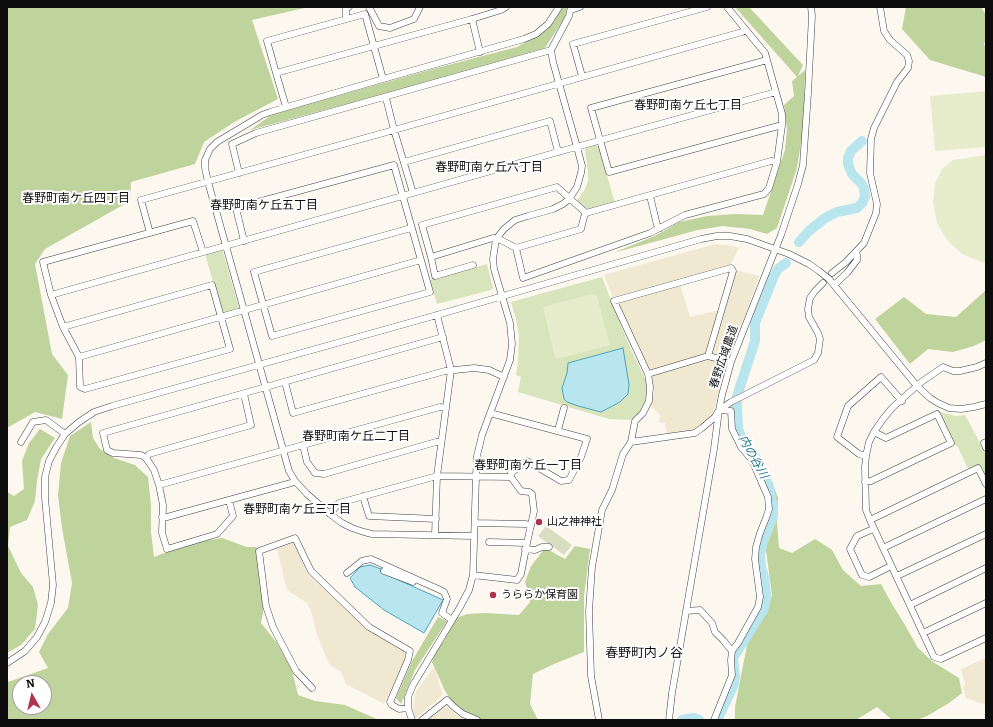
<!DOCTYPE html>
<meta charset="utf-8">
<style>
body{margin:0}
#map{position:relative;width:993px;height:727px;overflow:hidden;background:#fdf8ef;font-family:Bitter,serif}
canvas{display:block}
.frame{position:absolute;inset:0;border:8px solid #0d0d0d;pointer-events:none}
.north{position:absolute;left:12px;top:675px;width:40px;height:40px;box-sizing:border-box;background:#fff;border:1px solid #9e9e9e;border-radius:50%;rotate:352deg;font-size:11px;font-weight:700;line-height:16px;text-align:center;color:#0d0d0d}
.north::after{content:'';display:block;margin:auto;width:14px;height:18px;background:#ad3550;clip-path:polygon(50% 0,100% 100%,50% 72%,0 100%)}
</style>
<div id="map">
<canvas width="993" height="727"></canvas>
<div class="frame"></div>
<div class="north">N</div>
</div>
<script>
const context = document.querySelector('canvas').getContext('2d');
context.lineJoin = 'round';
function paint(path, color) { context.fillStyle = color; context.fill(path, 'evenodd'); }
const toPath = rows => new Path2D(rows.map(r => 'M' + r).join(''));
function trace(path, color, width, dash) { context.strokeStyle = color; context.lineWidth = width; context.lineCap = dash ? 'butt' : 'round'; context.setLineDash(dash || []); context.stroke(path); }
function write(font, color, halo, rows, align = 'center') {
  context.font = font + ' Bitter,"Noto Sans JP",serif'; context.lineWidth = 4; context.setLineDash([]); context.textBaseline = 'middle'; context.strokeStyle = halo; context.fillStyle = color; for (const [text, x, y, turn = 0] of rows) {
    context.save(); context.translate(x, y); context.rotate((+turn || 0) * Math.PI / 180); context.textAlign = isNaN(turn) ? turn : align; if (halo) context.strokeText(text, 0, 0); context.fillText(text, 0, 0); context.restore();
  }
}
paint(toPath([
 [715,244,728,245,739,248,730,265,613,298,604,275],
 [735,270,759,276,730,358,710,352],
 [680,284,690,317,719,310,705,354,649,371,617,302],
 [708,359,726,365,714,410,713,417,693,431,667,434,665,423,659,422,660,415,651,406,654,390,650,376],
 [294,542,307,573,367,630,406,653,405,660,384,704,346,684,341,672,329,664,316,632,312,614,307,603,287,590,277,549],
 [986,658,986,705,966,698,963,686,965,684,961,669],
 [434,667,443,695,415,719,413,707,416,691],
 [445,706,462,719,466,720,428,720]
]), '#f1e8d2');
paint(toPath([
 [596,145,599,148,615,203,587,210,577,201,584,191,588,181,588,172,585,150,587,147],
 [222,249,239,308,222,313,205,254],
 [487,264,493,288,491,290,437,304,430,280],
 [602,277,628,343,648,385,646,404,637,417,629,420,609,419,518,392,521,377,516,375,518,362,519,336,516,319,511,302],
 [940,412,956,416,965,415,979,441,986,456,986,476,980,464,968,469,958,447,954,444,938,414]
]), '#d8e4bc');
paint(toPath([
 [7,7,309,7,252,20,278,99,236,121,204,142,195,164,131,182,130,201,45,249,35,264,52,354,68,375,62,419,35,412,7,428],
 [562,7,567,7,565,17,545,48,384,94,250,130,273,114,433,69,517,47,547,30],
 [735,7,749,7,803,65,798,76,805,70,805,76,803,130,797,168,777,228,767,234,750,229,723,226,698,230,613,253,657,235,679,222,707,216,736,214,763,215,785,150,787,130,784,105,794,96,792,81,797,77],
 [906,7,981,7,986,15,986,41,984,43,986,51,986,77,930,60,902,29],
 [986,290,986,340,974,346,953,352,928,349,910,364,875,319,904,297,926,314,956,317],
 [91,422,93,438,100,449,114,458,135,465,148,477,151,505,151,532,154,557,190,543,222,538,247,547,256,547,264,608,261,623,277,643,292,670,298,695,315,701,345,705,379,720,7,720,7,682,14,680,48,668,39,652,48,634,68,608,72,583,62,528,58,495,61,463,70,436],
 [20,683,44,683,44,707,20,707],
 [40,429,55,438,41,459,37,481,35,501,27,520,10,527,8,546,21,573,33,587,38,605,35,629,21,645,7,653,7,492,14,496,24,489,22,461,29,443],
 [772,481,778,498,777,522,779,548,792,553,815,539,832,550,843,570,861,586,881,584,892,604,905,625,918,648,933,662,959,678,962,693,949,703,927,716,917,720,891,719,877,707,856,720,735,720,735,707,747,645,751,630,765,613,772,595,765,543,767,512,764,486],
 [575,546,590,549,584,596,584,652,554,664,533,674,530,704,538,720,480,720,455,706,445,691,432,662,435,653,444,641,456,618,467,614,486,613,519,615,530,602,525,582,531,566,545,548,565,559],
 [438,617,447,621,415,670,401,704,396,698,412,661]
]), '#bfd39d');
paint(toPath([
 [546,526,572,545,564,555,538,536]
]), '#d9ddc2');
paint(toPath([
 [986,91,986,147,935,151,930,96],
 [986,155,986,263,981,262,962,254,947,240,937,223,933,203,935,183,942,169,953,160],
 [592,294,597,296,610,345,557,359,555,358,543,307]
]), '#e7eccd');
const water = toPath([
 [623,348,629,385,628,394,620,402,601,412,578,406,567,402,564,399,562,388,567,373,568,363,623,348],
 [370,565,381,569,381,572,443,600,424,633,384,610,355,587,350,578,360,567,370,565]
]);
paint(water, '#b9e5ef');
trace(water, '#48a4be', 1);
trace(toPath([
 [799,242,809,231,825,218,837,212,857,208,862,203,865,197,864,188,861,183,852,174,848,164,848,158,851,151,862,141],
 [682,720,694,718,699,720],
 [717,720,734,684,735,676,733,658,746,637,762,612,765,605,766,594,764,577,761,567,760,555,763,542,773,516,772,503,769,487,756,458,742,441,738,428,737,406,737,396,755,341,755,323,774,276,778,269,786,263]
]), '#b9e5ef', 10);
const minor = toPath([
 [369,7,379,26,390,28,414,19,420,7],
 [727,7,765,53,782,114,782,125,777,162,771,161,586,213,557,187,422,225,431,257,493,238,501,240,516,248,523,278,650,233,685,215,764,194,769,188,777,162],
 [571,10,580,7],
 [346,19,346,9,349,7],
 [472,19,480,52],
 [767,60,591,108,609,172,782,125],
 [276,73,267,41,365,14,383,79],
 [582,76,573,44,707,7],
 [386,98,394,130,413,193,558,152,776,92],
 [286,107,276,73,472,19,501,10,506,7],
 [404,162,550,121,558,152],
 [239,173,232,144,256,133,551,50],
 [650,196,657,225,660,228],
 [150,233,141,200,394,130,742,32,745,30],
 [244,241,236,208,394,165,430,292,272,336,254,272,411,228],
 [516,248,581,229,584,217,586,213],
 [203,252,193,221,43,262,51,295,63,327,79,357,421,260],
 [431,257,435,276,473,265],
 [832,273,846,262,864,243,876,213,877,204,870,173,871,139,874,128,897,82,908,68,909,61,907,55,890,40,884,31,880,7],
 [834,285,847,273,857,260,857,255,856,252],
 [51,295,413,193],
 [63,327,212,285,230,349,85,389,80,387,79,357],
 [986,363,977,367,960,371,953,371,943,367,920,383,892,408,883,419,874,432,869,442,866,456,865,467,866,510,870,520,934,657,941,659,986,638],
 [648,374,708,356,731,362],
 [285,382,293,413,445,371,474,368,489,370,504,377],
 [490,413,587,439,581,457,569,480,561,481,527,461,511,473,511,477],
 [558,430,564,408],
 [21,442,33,422,46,420,65,434],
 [631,442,635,421,643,413,649,401,650,387,648,374,614,301,731,268,733,271,708,356],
 [986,442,984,443,986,448],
 [303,445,307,462,315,473,324,474,436,442,441,442],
 [866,456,859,454,837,437,848,406,881,377,902,401],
 [146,458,149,454,251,425,244,394],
 [865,482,871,481,951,443,937,414,886,438,874,432],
 [159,485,440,407,446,408],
 [363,496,369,516,436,519],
 [229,500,233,516,217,534,167,549,162,533,163,505,159,485,154,470,146,458,141,455,113,453,107,450,103,433,443,337],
 [330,514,339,503,437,476,511,477],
 [162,517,167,517,291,483,295,481],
 [870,520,978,468,986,484],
 [475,523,526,524,531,526],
 [873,529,857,536,850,549,862,575,869,577,891,566],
 [435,535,437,476,451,370,437,315],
 [474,536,372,534,364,532,352,528,342,523,330,514,307,494,295,481,289,471,226,246,208,182,205,168,205,160,210,149,217,142,262,115,270,112,383,79,524,39,536,34,548,24,559,7],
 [489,542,527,543],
 [883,548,986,499],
 [525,549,535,550,542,547,549,547],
 [384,571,413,582],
 [347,573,362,561,371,559,438,589,444,592,447,599,442,613,452,620],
 [473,575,517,580,521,574,527,543,534,511,532,494,529,492,521,491,511,477],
 [897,576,986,534],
 [910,605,986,568],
 [686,611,700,610,712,623,715,632,723,640,732,651],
 [923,633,986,603],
 [7,663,25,651,37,637,45,622,51,603,53,585,45,498,45,477,49,461,57,446,65,434,79,422,94,412,112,406,437,315,701,239,717,236,730,236,747,239,789,254,809,264,819,271,829,279,917,386,930,398,938,403,949,408,961,409,974,407,986,404],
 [312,688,296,671,273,627,266,606,259,551,295,538,311,571,369,627,410,651,408,660,390,702,392,705,399,709,408,708],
 [412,720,408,708,408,697,413,685,460,607,469,590,473,575,476,477,477,456,482,435,510,360,512,344,510,323,494,269,493,259,496,239,504,229,515,220,528,216,553,209,563,204,569,199,577,187,581,173,582,166,577,147,553,62,551,50,569,16,571,7],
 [422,720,447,700,454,707,463,714,477,720],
 [599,720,591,676,589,611,592,567,602,510,612,490,623,454,631,442,695,433,702,428,715,417,719,410,731,402,814,360,818,353,820,339,818,333,809,317,808,309,810,298,815,291,823,283],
 [669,720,672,693,714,449,719,410,722,395,731,362,781,235,798,184,803,165,808,93,812,16,811,7],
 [714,720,732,675,731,660,732,651,738,643,758,607,760,597,755,559,756,547,760,533,766,518,769,509,768,497,752,460,741,447,732,429,731,411,719,410]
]);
trace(minor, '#404040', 7);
trace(minor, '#fff', 6);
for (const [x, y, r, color] of [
 [539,522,4,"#ad3550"],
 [493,595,4,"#ad3550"]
]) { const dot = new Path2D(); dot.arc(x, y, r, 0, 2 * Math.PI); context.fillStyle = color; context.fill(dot); trace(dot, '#fff', 1.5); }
write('11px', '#0d0d0d', '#fff', [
 ["春野広域農道",724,357,-71]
]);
write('11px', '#0d0d0d', '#fff', [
 ["山之神神社",547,522],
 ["うららか保育園",501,595]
], 'left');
write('12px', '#0d0d0d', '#fff', [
 ["春野町南ケ丘七丁目",688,106],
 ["春野町南ケ丘六丁目",489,168],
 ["春野町南ケ丘四丁目",76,199],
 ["春野町南ケ丘五丁目",264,206],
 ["春野町南ケ丘二丁目",356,437],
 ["春野町南ケ丘一丁目",528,466],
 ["春野町南ケ丘三丁目",297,510]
]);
write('italic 12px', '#257591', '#fff', [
 ["内の谷川",753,457,61]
]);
write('13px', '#0d0d0d', '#fff', [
 ["春野町内ノ谷",644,653]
]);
</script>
